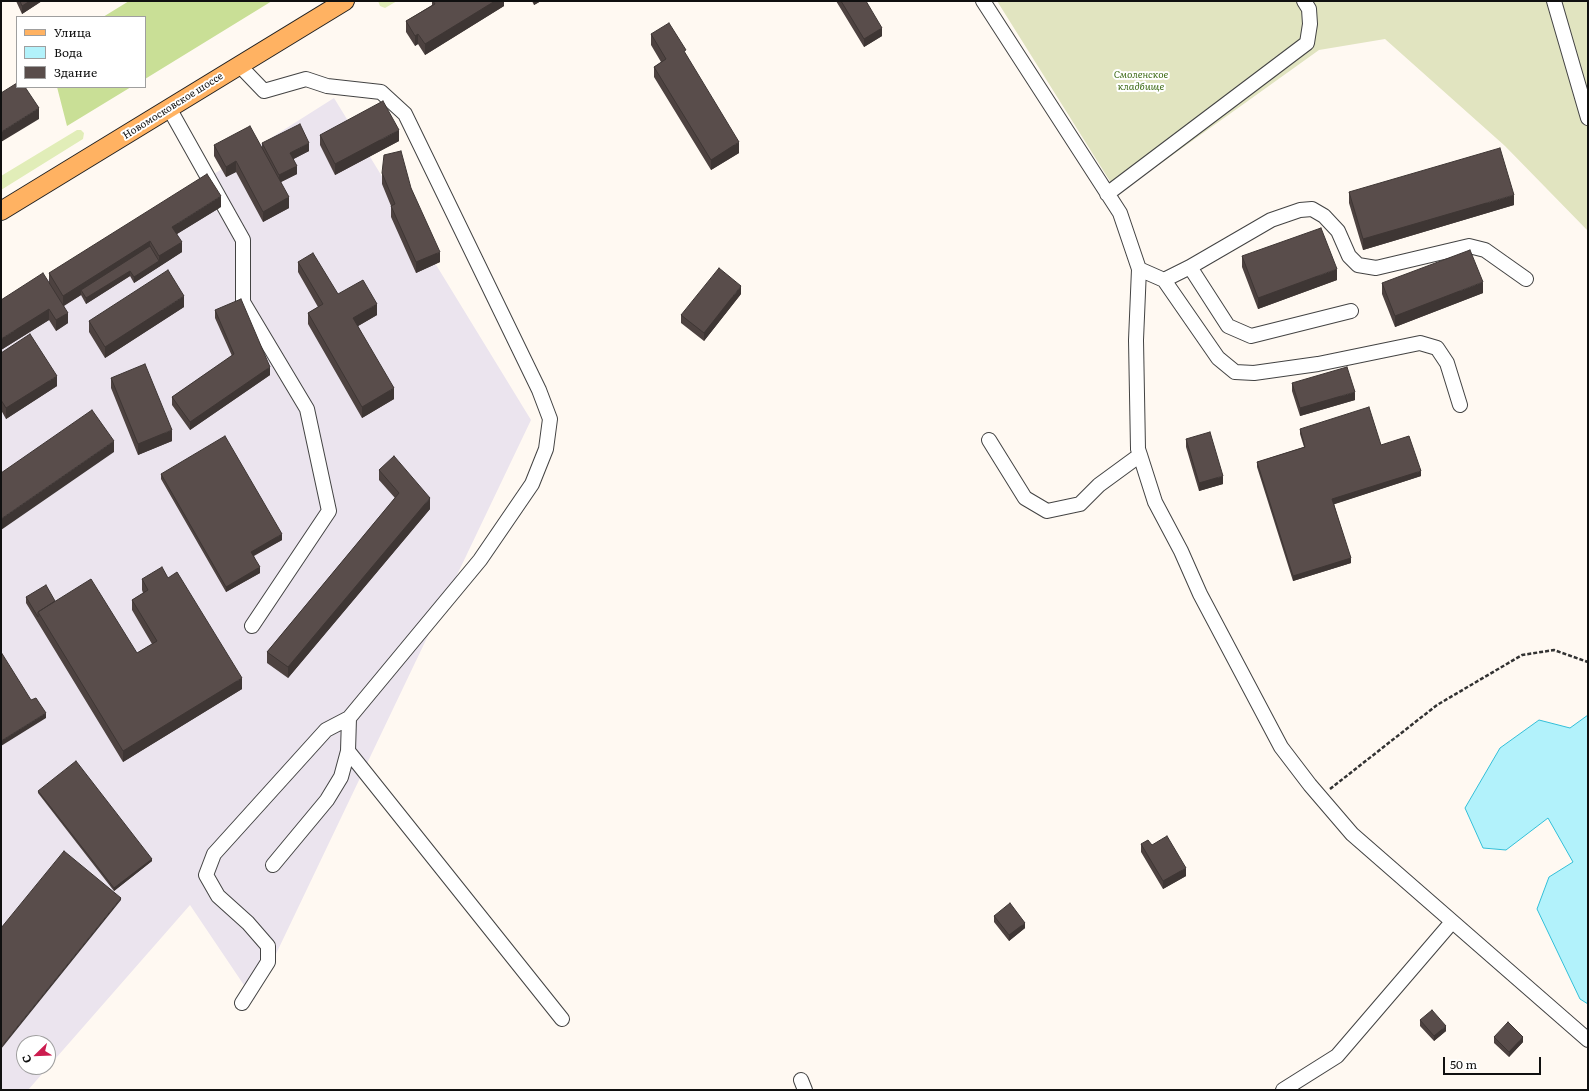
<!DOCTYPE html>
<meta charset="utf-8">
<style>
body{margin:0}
#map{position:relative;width:1589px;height:1091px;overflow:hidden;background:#fff9f2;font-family:Literata,serif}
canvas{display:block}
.frame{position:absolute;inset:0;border:2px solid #101010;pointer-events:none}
.legend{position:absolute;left:16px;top:16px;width:130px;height:72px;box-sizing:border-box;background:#fff;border:1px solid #9f9f9f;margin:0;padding:5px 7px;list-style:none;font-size:12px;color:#101010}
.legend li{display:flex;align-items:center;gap:8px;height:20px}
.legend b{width:20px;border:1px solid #9f9f9f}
.north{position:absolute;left:16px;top:1035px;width:40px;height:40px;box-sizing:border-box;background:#fff;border:1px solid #9f9f9f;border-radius:50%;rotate:247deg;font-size:11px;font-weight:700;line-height:16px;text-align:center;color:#101010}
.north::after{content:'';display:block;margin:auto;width:14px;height:18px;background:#cc1c4f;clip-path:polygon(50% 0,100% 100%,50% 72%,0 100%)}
.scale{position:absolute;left:1443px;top:1057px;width:98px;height:18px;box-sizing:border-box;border:2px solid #101010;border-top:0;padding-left:5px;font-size:12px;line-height:14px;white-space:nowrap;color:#101010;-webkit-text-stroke:3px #fff;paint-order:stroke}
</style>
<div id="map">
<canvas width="1589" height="1091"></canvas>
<div class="frame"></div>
<ul class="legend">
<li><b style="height:5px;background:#ffb262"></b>Улица</li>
<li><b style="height:11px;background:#b2f2fb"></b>Вода</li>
<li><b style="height:11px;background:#594d4b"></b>Здание</li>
</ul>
<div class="north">С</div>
<div class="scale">50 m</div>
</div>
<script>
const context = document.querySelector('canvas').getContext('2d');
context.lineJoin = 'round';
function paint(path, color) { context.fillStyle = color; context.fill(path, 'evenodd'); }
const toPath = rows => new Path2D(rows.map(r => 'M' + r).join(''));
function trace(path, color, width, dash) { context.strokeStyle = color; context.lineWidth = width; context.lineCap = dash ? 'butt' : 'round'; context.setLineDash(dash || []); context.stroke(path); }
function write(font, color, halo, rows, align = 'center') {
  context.font = font + ' Literata,serif'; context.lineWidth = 4; context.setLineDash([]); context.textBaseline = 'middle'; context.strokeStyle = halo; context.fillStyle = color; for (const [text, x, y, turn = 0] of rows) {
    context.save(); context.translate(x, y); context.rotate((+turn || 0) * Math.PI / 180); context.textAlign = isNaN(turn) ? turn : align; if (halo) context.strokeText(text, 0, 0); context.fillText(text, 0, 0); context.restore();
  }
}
paint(toPath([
 [334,98,531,420,254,1000,190,905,28,1090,1,1090,1,309],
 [24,1043,48,1043,48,1067,24,1067]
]), '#ebe4ee');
paint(toPath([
 [378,1,397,1,385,8,380,6],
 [77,130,81,130,84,133,83,139,1,190,1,176]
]), '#e1edb8');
paint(toPath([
 [129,1,272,1,145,79,145,17,103,17],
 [57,87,131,87,67,126]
]), '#c9df96');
paint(toPath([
 [997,1,1588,1,1588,231,1505,146,1385,39,1319,50,1118,194]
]), '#e1e4c0');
const water = toPath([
 [1588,715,1588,1004,1580,999,1537,909,1549,877,1573,862,1548,818,1506,850,1483,848,1465,808,1500,748,1539,720,1570,728,1588,715]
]);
paint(water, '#b2f2fb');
trace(water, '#33bfd8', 1);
const minor = toPath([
 [983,1,1120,213,1139,269,1136,340,1138,449,1140,455,1155,502,1181,551,1200,594,1281,747,1310,785,1352,834,1588,1040],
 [1554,1,1588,118],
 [239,65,264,91,306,79,327,86,381,92,405,114,539,390,550,419,546,449,532,484,480,560,349,718,326,730,214,854,206,875,218,896,248,923,268,946,268,962,242,1003],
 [169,108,243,240,243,302,307,409,329,511,252,626],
 [1107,194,1307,43,1310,24,1309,9,1304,1],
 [1190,267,1271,220,1300,210,1312,209,1324,216,1338,231,1349,256,1358,265,1376,268,1469,246,1485,250,1526,279],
 [1139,269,1164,280,1190,267,1228,326,1251,336,1351,311],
 [1164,280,1218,358,1235,372,1254,373,1318,364,1420,343,1437,348,1447,363,1460,405],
 [989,440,1025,498,1047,511,1080,504,1099,485,1140,455],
 [349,718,348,751,562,1019],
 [273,865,327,800,341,777,348,751],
 [801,1080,805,1090],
 [1283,1090,1337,1056,1452,922]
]);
const major = toPath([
 [1,211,345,1]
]);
trace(minor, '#434343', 16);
trace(major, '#212121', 20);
trace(toPath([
 [1330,789,1437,705,1522,655,1554,650,1588,662]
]), '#323232', 2.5, [4, 2]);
trace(minor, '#fff', 14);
trace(major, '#ffb262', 18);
paint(toPath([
 [16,1,42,1,22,14],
 [432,1,504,1,504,6,425,55,418,44,415,46,406,32,406,21,432,5],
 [532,1,541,1,534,5],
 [836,1,866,1,882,36,864,47],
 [651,34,686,55,739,153,711,170,654,77,654,67,661,62,651,45],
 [320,135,399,141,335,175,320,145],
 [262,143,309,151,293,159,297,174,281,182,289,208,263,222,236,172,226,177,214,156,214,145,262,147],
 [382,173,411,188,440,262,416,273,391,217,391,206,382,184],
 [1349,192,1514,205,1363,250,1349,203],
 [221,207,177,234,182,252,134,283,130,276,86,304,81,295,64,306,68,323,56,331,49,320,1,350,49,283,49,273],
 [1242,256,1337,280,1258,309,1242,267],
 [298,262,338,294,377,315,358,326,394,399,362,418,308,324,308,313,318,307,298,272],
 [1382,283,1483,293,1395,327,1382,294],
 [741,294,704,341,681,323,681,315],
 [184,307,105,358,89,332,89,321],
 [215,310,270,375,190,430,172,405,172,397,232,356,215,318],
 [1,353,57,386,6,419,1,410],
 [111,378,172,441,138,455,111,388],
 [1292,383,1355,400,1300,416,1292,391],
 [1300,429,1381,445,1421,476,1334,504,1351,563,1293,581,1257,467,1257,462,1304,447,1300,434],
 [1186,439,1223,484,1199,491,1186,447],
 [379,470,430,509,288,678,267,663,267,652,395,498,379,480],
 [161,474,282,540,254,556,260,573,226,592,161,479],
 [168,578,242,689,123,762,26,603,26,597,55,601,137,653,152,644,132,610,132,600,143,593,142,590,142,579],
 [38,791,152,861,114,891,38,793],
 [1141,844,1152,845,1186,876,1163,889,1141,852],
 [994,916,1025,928,1009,941,994,922],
 [1420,1020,1446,1031,1434,1041,1420,1026],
 [1494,1037,1523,1042,1509,1057,1494,1043]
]), '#4d4240');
paint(toPath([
 [30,1,42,1,22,14,22,6],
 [495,1,504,1,504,6,425,55,425,44],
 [534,1,541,1,534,5],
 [882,28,882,36,864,47,864,39],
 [418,34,418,44,415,46,415,36],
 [39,108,39,119,1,142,1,132],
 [399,130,399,141,335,175,335,164],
 [739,142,739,153,711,170,711,160],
 [309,143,309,151,290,161,290,153],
 [236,161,236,172,226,177,226,167],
 [297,166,297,174,279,183,279,175],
 [1514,195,1514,205,1363,250,1363,239],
 [221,196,221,207,172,237,172,227],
 [289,197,289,208,263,222,263,212],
 [150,241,150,252,81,290,81,295,63,306,63,296],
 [182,242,182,252,134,283,134,277,159,261,159,256],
 [440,252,440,262,416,273,416,262],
 [1337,269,1337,280,1258,309,1258,298],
 [130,271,130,276,86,304,86,298],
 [1483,282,1483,293,1395,327,1395,316],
 [741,286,741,294,704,341,704,333],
 [184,296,184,307,105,358,105,347],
 [377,304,377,315,353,329,353,318],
 [49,309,49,320,1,350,1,339],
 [68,313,68,323,56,331,56,320],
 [270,367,270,375,190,430,190,422],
 [57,376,57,386,6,419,6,408],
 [394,388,394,399,362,418,362,407],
 [1355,392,1355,400,1300,416,1300,408],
 [172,430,172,441,138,455,138,444],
 [114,441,114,452,1,530,1,519],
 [1421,471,1421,476,1332,505,1332,499],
 [1223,476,1223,484,1199,491,1199,483],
 [430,498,430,509,288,678,288,667],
 [282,534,282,540,251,557,251,552],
 [1351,558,1351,563,1293,581,1293,576],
 [260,567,260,573,226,592,226,587],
 [242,678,242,689,123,762,123,751],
 [46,713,46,718,1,746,1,741],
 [152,859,152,861,114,891,114,888],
 [1186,868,1186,876,1163,889,1163,881],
 [121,898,121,900,1,1049,1,1047],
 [1025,923,1025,928,1009,941,1009,935],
 [1446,1026,1446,1031,1434,1041,1434,1036],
 [1523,1037,1523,1042,1509,1057,1509,1052]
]), '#3e3634');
const building = toPath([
 [20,1,30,1,22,6,20,1],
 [433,1,495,1,425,44,418,34,415,36,406,21,435,4,433,1],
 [841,1,866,1,882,28,864,39,841,1],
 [669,23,686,50,684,51,739,142,711,160,654,67,666,59,651,34,669,23],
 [17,83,17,87,25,87,39,108,1,132,1,93,17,83],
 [383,101,399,130,335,164,320,135,383,101],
 [300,124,309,143,290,153,297,166,279,175,262,143,300,124],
 [250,126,289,197,263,212,236,161,226,167,214,145,250,126],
 [1500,148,1514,195,1363,239,1349,192,1500,148],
 [401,151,411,188,440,252,416,262,391,206,395,204,382,173,384,155,401,151],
 [207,174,221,196,172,227,182,242,159,256,150,241,63,296,49,273,207,174],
 [1321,228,1337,269,1258,298,1242,256,1321,228],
 [150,246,159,261,134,277,130,271,86,298,81,290,150,246],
 [1470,250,1483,282,1395,316,1382,283,1470,250],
 [313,253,338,294,363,280,377,304,353,318,394,388,362,407,308,313,323,304,298,262,313,253],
 [719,268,741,286,704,333,681,315,719,268],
 [168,270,184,296,105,347,89,321,168,270],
 [43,273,68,313,56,320,49,309,1,339,1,300,43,273],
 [241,299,270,367,190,422,172,397,234,354,215,310,241,299],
 [30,334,57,376,6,408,1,400,1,353,30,334],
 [145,364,172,430,138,444,111,378,145,364],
 [1347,367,1355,392,1300,408,1292,383,1347,367],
 [1369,407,1381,445,1409,436,1421,471,1332,499,1351,558,1293,576,1257,462,1305,447,1300,429,1369,407],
 [92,410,114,441,1,519,1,473,92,410],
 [1210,432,1223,476,1199,483,1186,439,1210,432],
 [225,436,282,534,251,552,260,567,226,587,161,474,225,436],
 [394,456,430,498,288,667,267,652,399,493,379,470,394,456],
 [162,567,168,578,177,572,242,678,123,751,38,612,91,579,137,653,157,641,132,600,148,590,142,579,162,567],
 [46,585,55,601,38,612,38,617,26,597,46,585],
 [1,652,31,700,36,698,46,713,1,741,1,652],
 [76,761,152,859,114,888,38,791,76,761],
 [1167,836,1186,868,1163,881,1141,844,1148,840,1152,845,1167,836],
 [64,851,121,898,1,1047,1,928,64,851],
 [1010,903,1025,923,1009,935,994,916,1010,903],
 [1432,1010,1446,1026,1434,1036,1420,1020,1432,1010],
 [1508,1022,1523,1037,1509,1052,1494,1037,1508,1022]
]);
paint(building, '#594d4b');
trace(building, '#3e3634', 1);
write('italic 10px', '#406d1a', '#fff', [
 ["Смоленское",1141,75],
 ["кладбище",1141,87]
]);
write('10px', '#101010', '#fff', [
 ["Новомосковское шоссе",173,106,-32]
]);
</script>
